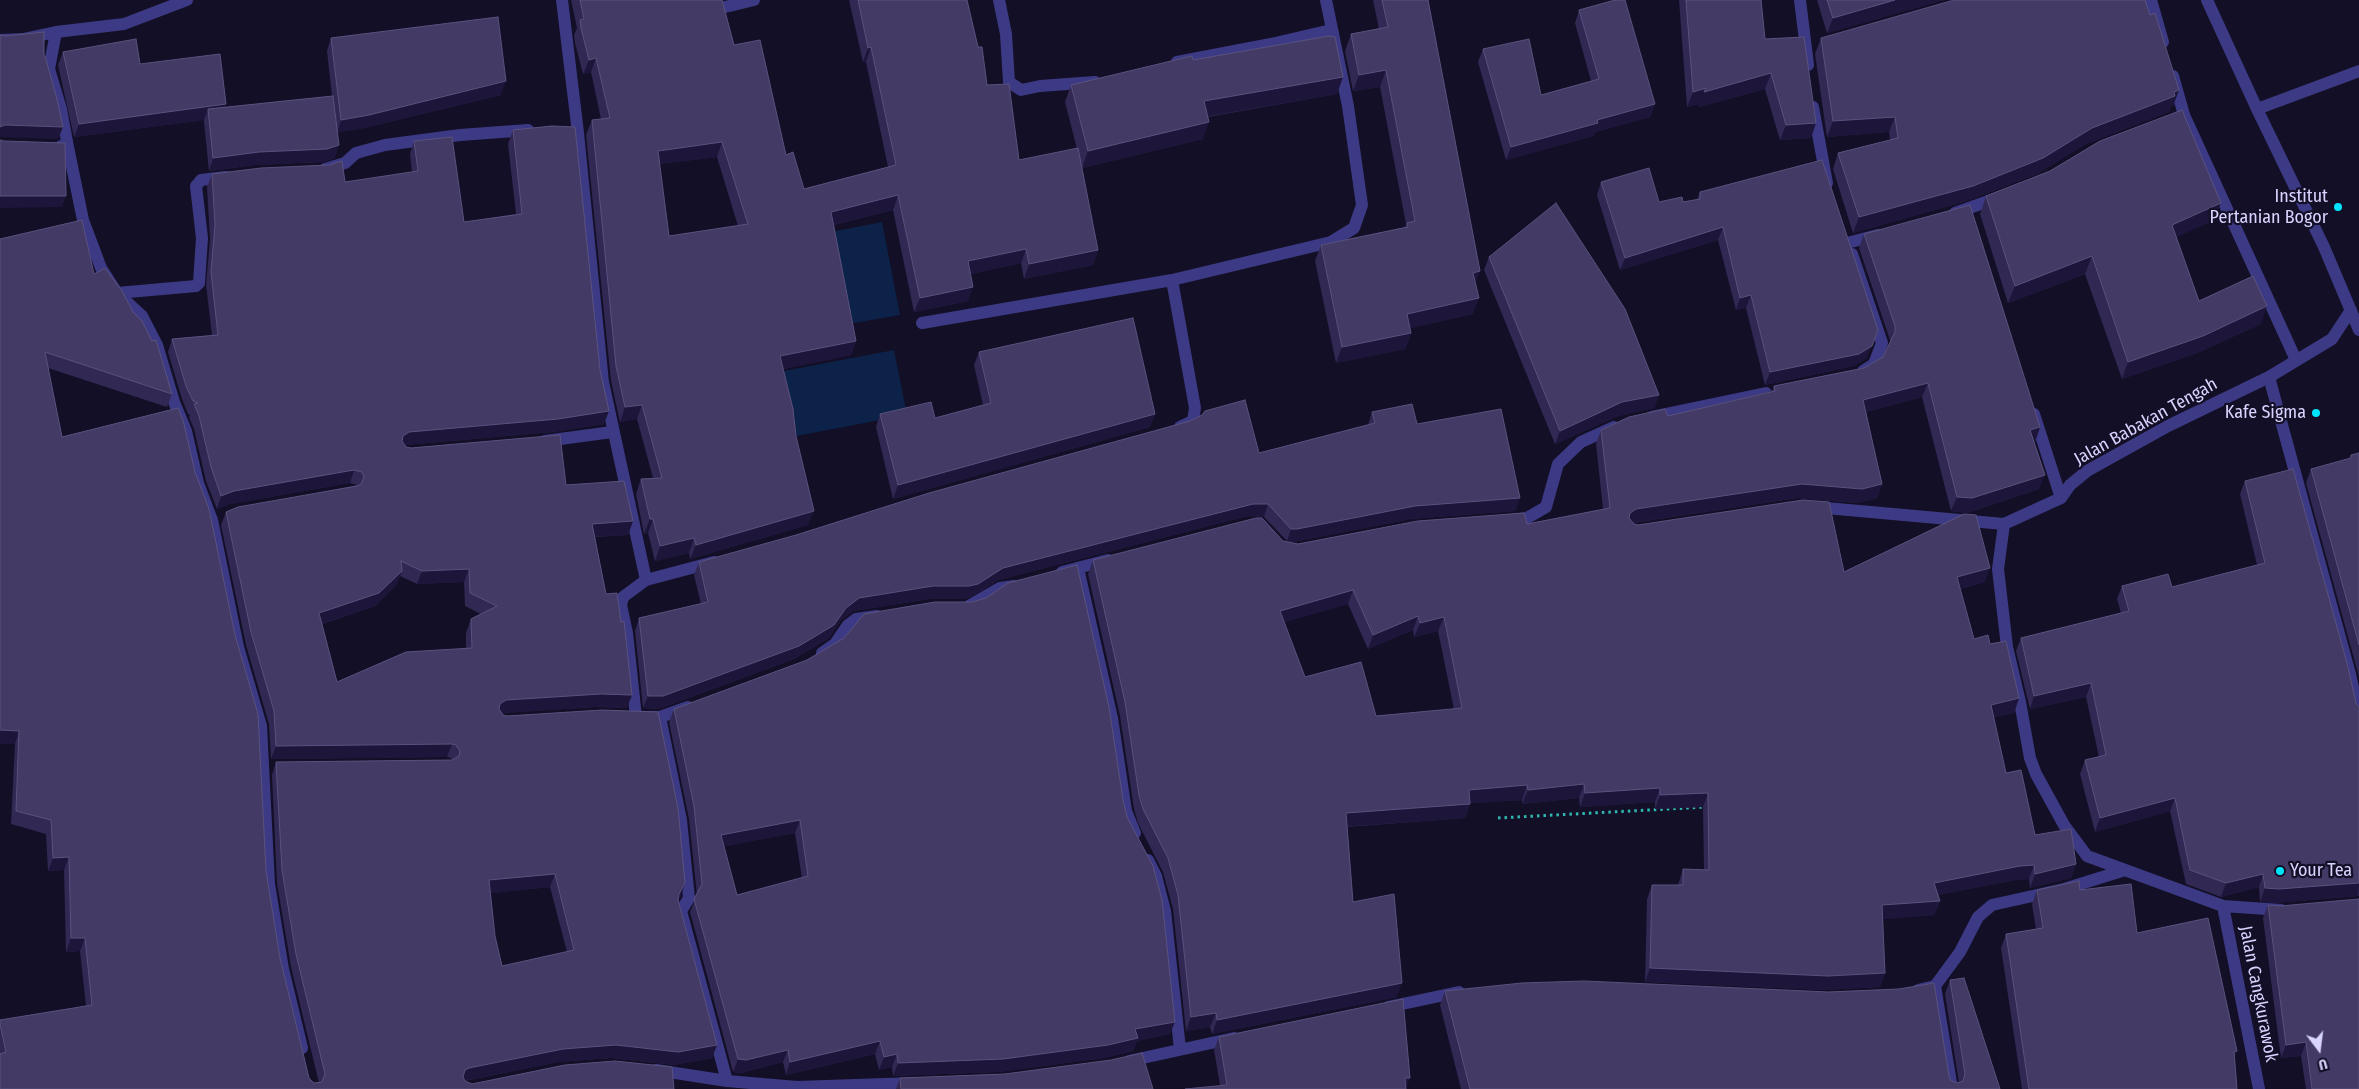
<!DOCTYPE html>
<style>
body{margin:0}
#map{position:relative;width:2359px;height:1089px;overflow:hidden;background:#130f26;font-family:"Fira Sans Condensed",sans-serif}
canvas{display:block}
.north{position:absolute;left:2294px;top:1024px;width:50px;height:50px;-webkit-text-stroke:4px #130f26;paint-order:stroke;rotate:165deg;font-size:14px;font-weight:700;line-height:20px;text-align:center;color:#d9d4ff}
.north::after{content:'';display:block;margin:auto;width:18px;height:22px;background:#d9d4ff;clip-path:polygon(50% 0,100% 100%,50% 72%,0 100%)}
</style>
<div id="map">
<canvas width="2359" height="1089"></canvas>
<div class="north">U</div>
</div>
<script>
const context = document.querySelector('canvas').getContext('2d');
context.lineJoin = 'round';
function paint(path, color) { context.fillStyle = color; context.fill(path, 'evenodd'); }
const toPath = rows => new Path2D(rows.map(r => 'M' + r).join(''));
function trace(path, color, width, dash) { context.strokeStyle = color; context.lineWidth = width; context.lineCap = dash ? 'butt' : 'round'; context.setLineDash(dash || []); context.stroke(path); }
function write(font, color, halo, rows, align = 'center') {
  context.font = font + ' "Fira Sans Condensed",sans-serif'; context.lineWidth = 4.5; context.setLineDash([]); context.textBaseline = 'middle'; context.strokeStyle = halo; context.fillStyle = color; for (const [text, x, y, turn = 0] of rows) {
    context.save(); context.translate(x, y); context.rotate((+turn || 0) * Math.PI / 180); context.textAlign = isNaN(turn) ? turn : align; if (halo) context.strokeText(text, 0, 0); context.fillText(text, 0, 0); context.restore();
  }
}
paint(toPath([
 [882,222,900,315,849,324,831,232],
 [894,350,907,415,796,436,784,371]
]), '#0c2248');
trace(toPath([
 [1498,818,1706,807]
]), '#2fb8b0', 3, [2.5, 4]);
trace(toPath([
 [562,0,578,133,603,382,646,580,623,597,621,605,627,633,636,717],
 [999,0,1006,34,1009,82,1021,90,1040,86,1095,82],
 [1800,0,1808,65],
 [2151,0,2163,42],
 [2207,0,2257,109,2324,247,2359,330],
 [725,7,754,0],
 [56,32,49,69,61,109,68,147,61,146],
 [0,40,23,39,56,32,124,24,187,0],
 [1177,62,1271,44,1331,30],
 [2173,76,2184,115,2296,360],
 [1813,107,1827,183],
 [2257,109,2359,71],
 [68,147,83,220,101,268,117,293,142,316,157,345,174,402,186,431,198,483,212,520,238,647,261,726,269,884,283,969,302,1048],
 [325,169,345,163,356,153,385,145,460,135,528,130],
 [1955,213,2000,197],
 [1847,243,1878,235],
 [1852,254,1882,343,1874,364,1863,371],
 [1172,280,1195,408,1193,421,1180,427],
 [117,293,196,286,199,283,202,238,196,186,201,180,226,177],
 [922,323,1172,280,1331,242,1354,228,1362,205,1348,106,1326,0],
 [2269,377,2350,674,2359,715],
 [2034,414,2061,498],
 [1651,417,1766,393],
 [545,441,612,432],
 [1815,507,2004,524],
 [1509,520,1527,518,1546,507,1558,464,1581,442,1614,427],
 [1078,568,1112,718,1126,811,1135,833],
 [1062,572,1108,560],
 [646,580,714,562],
 [969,606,1000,588,1014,586],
 [822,653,835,644,848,625,856,619,877,616],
 [642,717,660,717,688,707],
 [660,717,681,820,689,898,681,911,727,1081],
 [1148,860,1156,876,1165,911,1180,1049],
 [2223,906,2259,1089],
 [2281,910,2223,906,2087,856,2064,825,2036,774,2030,758,2020,702,2007,647,1998,569,2004,524,2061,498,2070,485,2087,471,2168,426,2269,377,2332,339,2351,310],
 [1935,986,1952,1089],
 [1918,990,1935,986,1960,952,1978,917,1992,905,2064,889,2122,871],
 [1388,1007,1459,992],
 [1129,1061,1234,1038],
 [656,1070,727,1081,797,1087,915,1083]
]), '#3d3a85', 12);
paint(toPath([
 [571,0,722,0,734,45,786,155,804,189,888,167,866,62,863,62,849,0,969,0,967,0,987,85,1019,160,1077,149,1065,102,1071,85,1193,60,1337,94,1208,117,1203,139,1082,168,1098,250,1093,265,1024,279,1021,263,971,274,968,301,914,312,893,210,834,225,856,341,851,355,783,369,808,525,690,559,689,553,655,561,648,533,644,534,636,494,641,479,653,478,637,419,620,422,611,381,586,135,592,120,601,119,591,72,583,74,575,43,574,35,577,28],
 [717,157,738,226,669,236,659,164],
 [1373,0,1428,0,1480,271,1475,283,1473,314,1410,328,1411,333,1405,349,1336,363,1315,261,1321,245,1405,227,1406,224,1380,87,1353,91,1345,51,1351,34,1379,29],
 [1679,0,1761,0,1765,39,1811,138,1780,140,1765,89,1699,107,1700,104,1687,107],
 [1817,0,1944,0,1827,33],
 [1579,10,1655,104,1650,117,1595,132,1593,136,1506,160,1478,62,1483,49,1541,95,1591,81,1575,23],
 [331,38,501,95,364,128,338,132,335,158,323,162,255,165,209,171,204,122,204,120,74,137,58,65,63,52,140,64,226,107,332,96,327,51],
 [1821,38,2179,90,2173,106,2171,106,2169,112,2086,144,2037,174,1967,201,1853,233,1833,169,1838,153,1890,140,1889,132,1827,137,1815,54],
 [513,130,604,424,553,432,405,445,406,447,566,485,633,521,628,535,595,537,627,708,596,707,502,713,681,896,678,900,717,1045,712,1058,674,1065,611,1058,558,1062,465,1081,472,1084,674,1089,0,1089,0,1020,86,1006,80,951,66,952,64,870,48,871,46,834,11,824,15,744,0,744,0,239,94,274,172,394,167,407,48,368,62,437,266,871,280,958,309,1078,314,1083,319,1083,291,967,277,883,272,775,276,762,452,760,451,758,447,757,271,759,269,724,246,645,221,525,226,512,357,485,350,483,230,504,217,509,206,481,194,429,189,417,190,415,188,414,182,399,168,352,172,339,212,335,206,285,210,239,207,187,212,174,345,182,412,172,410,154,414,141,464,222,516,214,508,144],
 [400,576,417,584,464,582,465,606,481,614,471,619,466,633,466,648,337,682,322,624,375,606,397,584],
 [550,887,567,952,502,966,495,936,490,893],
 [1601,182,1659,202,1683,202,1697,200,1700,192,1867,358,1854,366,1765,385,1746,308,1736,310,1718,240,1620,270,1597,195],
 [1986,196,2214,220,2176,237,2199,301,2261,324,2197,353,2122,379,2085,274,2008,303,1980,214],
 [1864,234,2040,427,2035,442,2033,442,2039,489,1967,513,1951,511,1922,397,1866,412,1882,484,1877,498,1857,503,1797,498,1633,523,1634,524,1844,572,1985,582,1960,589,1974,639,1990,644,2019,698,2014,713,1993,717,2006,773,2035,835,2076,864,2071,878,2030,888,2029,879,2015,880,1938,895,1940,901,1934,915,1883,919,1885,973,1880,987,1823,990,1645,982,1647,899,1652,885,1678,885,1683,869,1704,870,1703,807,1655,809,1655,802,1580,807,1579,798,1522,804,1522,800,1470,803,1465,818,1347,827,1353,902,1397,997,1212,1034,1210,1027,1186,1031,1173,909,1163,872,1138,823,1134,809,1120,716,1088,574,1093,560,1283,541,1298,544,1527,524,1603,509,1596,444,1601,430,1668,416,1772,391,1774,386,1864,368,1883,357,1890,343,1890,340,1859,248],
 [1348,604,1368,649,1413,630,1414,637,1438,631,1454,709,1376,716,1305,677,1284,622],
 [1489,257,1659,395,1654,408,1618,416,1555,444,1484,270],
 [979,352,1155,414,1150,427,893,499,876,427,880,414,935,418,983,405,974,365],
 [1372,412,1417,424,1516,511,1411,519,1293,542,1287,541,1264,517,1248,516,998,580,974,596,964,599,929,599,854,611,841,620,829,638,794,659,659,709,643,708,635,631,639,618,701,604,694,575,699,562,1259,453,1368,425],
 [2359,453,2359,677,2306,483,2311,469,2349,459,2351,455],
 [2245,481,2356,703,2359,707,2359,896,2274,903,2260,902,2259,887,2221,897,2186,884,2170,811,2095,832,2080,774,2085,760,2099,757,2086,697,2030,709,2016,651,2021,638,2121,613,2117,599,2122,586,2172,587,2257,565,2240,494],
 [674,709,1123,800,1170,1034,1137,1041,1133,1051,1104,1058,998,1072,893,1076,892,1067,879,1070,875,1054,786,1075,783,1062,741,1073,733,1072,690,912,697,895,689,819,669,722],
 [795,833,802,878,737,895,724,846],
 [2037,890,2080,890,2137,933,2235,1059,2237,1089,2022,1089,2001,948,2006,934,2036,929,2032,904],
 [2268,905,2280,906,2359,1089,2306,1089,2301,1056,2281,1058,2263,918],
 [1950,980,2000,1089,1461,1089,1440,1005,1445,991,1949,1076,1951,1081,1958,1083,1959,1083,1945,994],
 [1219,1037,1406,1087,1220,1085,1214,1050],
 [900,1078,1153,1089,896,1089]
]), '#312854');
paint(toPath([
 [1895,0,1944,0,1827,33,1833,18],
 [871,47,866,62,863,62,868,48],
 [596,58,591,72,583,74,589,60],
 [1386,70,1380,87,1353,91,1359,75],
 [1771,73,1765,89,1699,107,1700,104,1687,107,1693,92],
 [1343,77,1337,94,1198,118,1204,101],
 [506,81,501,95,364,128,337,133,341,120],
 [2179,90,2173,106,2171,106,2169,112,2086,144,2037,174,1967,201,1853,233,1859,217,2092,128],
 [226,104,222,117,208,109,204,120,74,137,79,124],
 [1655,104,1650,117,1595,132,1593,136,1506,160,1511,147,1597,120],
 [1895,117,1889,132,1827,137,1833,121],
 [1209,122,1203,139,1082,168,1088,151],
 [1816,123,1811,138,1780,140,1786,125],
 [5,125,63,127,58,139,0,137,0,127],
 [722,142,717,157,652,165,658,151],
 [339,145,335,158,323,162,255,165,209,171,213,158,259,152],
 [898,195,893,210,826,227,831,212],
 [0,196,66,196,62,207,0,208],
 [2221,203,2214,220,2166,242,2172,225],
 [1723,227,1718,240,1620,270,1625,258],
 [1026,249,1021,263,963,276,968,261],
 [1098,250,1093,265,1024,279,1029,264],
 [2092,256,2085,274,2008,303,2015,286],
 [1480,271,1474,287,1473,273],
 [973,287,968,301,914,312,920,298],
 [1751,295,1746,308,1736,310,1740,298],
 [1479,298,1473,314,1401,330,1407,314],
 [2267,306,2261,324,2197,353,2122,379,2128,362],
 [1878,330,1867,358,1854,366,1765,385,1770,372],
 [1411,333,1405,349,1336,363,1342,347],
 [856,341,851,355,775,371,780,356],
 [1928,383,1922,397,1858,414,1863,400],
 [1659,395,1654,408,1618,416,1555,444,1560,431,1622,402],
 [642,405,637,419,620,422,625,407],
 [609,411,604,424,553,432,404,445,398,450,403,436,409,432],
 [1155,414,1150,427,893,499,898,485],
 [2040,427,2035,442,2024,444,2030,430],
 [354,470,350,483,230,504,217,509,221,496,234,491],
 [2045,475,2039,489,1967,513,1951,511,1957,497],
 [1802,484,1882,484,1877,498,1857,503,1797,498,1631,523,1625,528,1630,513,1636,509],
 [1520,498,1516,511,1411,519,1293,542,1287,541,1291,529,1415,506],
 [1253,504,1268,504,1264,517,1248,516,998,580,974,596,964,599,929,599,854,611,841,620,829,638,794,659,659,709,643,708,648,696,846,608,859,598,1003,568],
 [814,511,808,525,690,559,696,545],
 [650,519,653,519,648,533,644,534],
 [633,521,628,535,588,537,592,524],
 [694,538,689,553,655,561,660,546],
 [1990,568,1985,582,1952,592,1957,577],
 [469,569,464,582,417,584,422,571],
 [402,571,397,584,375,606,314,626,319,613],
 [1353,590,1348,604,1275,625,1280,611],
 [1418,616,1413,630,1368,649,1373,635],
 [1444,617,1438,631,1414,637,1420,623],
 [2091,683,2086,697,2030,709,2034,696],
 [601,694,632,695,627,708,596,707,501,713,495,717,500,704,506,700],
 [2019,698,2014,713,1985,719,1991,705],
 [0,730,19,731,15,744,0,744],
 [452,744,447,757,271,759,276,746],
 [1584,784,1579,798,1522,804,1528,790],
 [1527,785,1522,800,1464,804,1469,790],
 [1660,788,1655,802,1580,807,1585,793],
 [1708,793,1703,807,1655,809,1660,795],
 [2175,798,2170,811,2095,832,2100,818],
 [1470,804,1465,818,1341,827,1346,813],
 [800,820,795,833,717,848,721,835],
 [69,857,64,870,48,871,53,858],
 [2076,864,2071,878,2030,888,2035,874],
 [2034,865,2029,879,2015,880,1929,897,1934,883,2020,866],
 [555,874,550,887,484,894,489,880],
 [2263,874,2259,887,2221,897,2226,883],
 [685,883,681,896,674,907,679,894],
 [2359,883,2358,896,2274,903,2260,902,2265,888],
 [1940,901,1934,915,1877,920,1882,905],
 [71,938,85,938,80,951,66,952],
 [1650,968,1885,973,1880,987,1823,990,1645,982],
 [1402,983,1397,997,1212,1034,1217,1020],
 [1216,1013,1210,1027,1186,1031,1191,1017],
 [1175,1022,1170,1034,1137,1041,1133,1051,1104,1058,998,1072,893,1076,898,1063,1135,1029],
 [880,1041,875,1054,786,1075,790,1062],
 [2306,1042,2301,1056,2281,1058,2286,1045],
 [616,1045,717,1045,712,1058,674,1065,611,1058,558,1062,464,1081,460,1083,465,1070,469,1068,563,1049],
 [788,1050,783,1062,741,1073,733,1072,738,1059],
 [2237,1051,2232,1065,2234,1052],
 [897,1054,892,1067,879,1070,884,1057],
 [1405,1078,1410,1078,1406,1089]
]), '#1d163a');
const building = toPath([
 [580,0,722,0,734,45,760,40,786,155,793,152,804,189,896,165,871,47,868,48,858,0,967,0,978,47,982,47,987,85,1009,84,1019,160,1078,148,1098,250,1029,264,1026,249,968,261,973,287,920,298,898,195,831,212,856,341,780,356,793,409,796,436,814,511,696,545,694,538,660,546,653,519,650,519,641,479,662,478,642,405,625,407,616,366,592,120,610,118,596,58,589,60,581,28,580,20,584,19,580,0],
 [722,142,748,224,669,236,658,151,722,142],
 [1382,0,1428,0,1480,271,1473,273,1479,298,1407,314,1411,333,1342,347,1321,245,1408,227,1407,223,1415,221,1386,70,1359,75,1351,34,1388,27,1382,0],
 [1615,0,1625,0,1655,104,1597,120,1598,123,1511,147,1483,49,1529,39,1541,95,1599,79,1579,10,1615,0],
 [1686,0,1761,0,1765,39,1804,37,1816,123,1786,125,1771,73,1704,92,1706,88,1693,92,1686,0],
 [1827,0,1895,0,1833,18,1827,0],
 [1954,0,2145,0,2150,15,2155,13,2179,90,2174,92,2175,96,2092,128,2043,158,1973,186,1859,217,1838,153,1898,138,1895,117,1833,121,1821,38,1954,0],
 [498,17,506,81,369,115,341,120,331,38,498,17],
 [44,32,44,56,45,56,57,99,63,127,5,125,0,127,0,35,5,36,44,32],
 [1329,36,1335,37,1343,77,1204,101,1209,122,1088,151,1071,85,1192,56,1193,60,1329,36],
 [136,39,140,64,220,54,226,104,79,124,63,52,136,39],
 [333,96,339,145,327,149,259,152,213,158,208,109,333,96],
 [2182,110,2221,203,2172,225,2199,301,2253,276,2267,306,2203,336,2128,362,2092,256,2015,286,1986,196,2050,171,2100,141,2182,110],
 [552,126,575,127,600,370,609,411,558,419,409,432,403,436,402,441,406,447,411,448,560,435,566,485,624,481,633,521,592,524,606,594,617,593,621,622,624,621,632,695,601,694,506,700,500,704,499,709,503,715,507,716,602,710,658,712,678,808,685,883,679,894,678,900,717,1045,678,1052,616,1045,563,1049,469,1068,465,1070,463,1077,465,1081,472,1084,565,1065,615,1061,672,1067,674,1089,0,1089,0,1054,6,1052,0,1024,0,1020,92,1005,85,938,71,938,69,857,53,858,51,820,16,811,19,731,0,730,0,239,82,220,94,274,105,268,122,291,133,312,142,321,152,341,156,340,172,394,45,352,62,437,178,408,183,420,195,472,209,509,235,635,258,714,266,871,280,958,309,1078,314,1083,322,1082,325,1074,296,954,282,870,276,762,452,760,459,756,460,751,456,745,452,744,276,746,274,711,251,632,226,512,238,507,357,486,361,484,364,477,362,472,354,470,234,491,221,496,211,467,199,416,194,404,198,403,193,401,186,386,172,339,218,335,211,272,215,225,212,174,261,168,329,165,342,161,345,182,418,171,414,141,452,137,464,222,522,214,513,130,552,126],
 [401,561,422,571,469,569,470,593,497,606,471,619,472,648,406,652,337,682,319,613,379,593,402,571,401,561],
 [555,874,574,950,502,966,495,936,489,880,555,874],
 [0,140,4,141,65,143,66,196,0,196,0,140],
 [1822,160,1878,330,1872,346,1859,354,1770,372,1751,295,1740,298,1723,227,1625,258,1601,182,1649,168,1659,202,1682,197,1683,202,1700,199,1700,192,1822,160],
 [1556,203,1625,309,1659,395,1622,402,1560,431,1489,257,1556,203],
 [1970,205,2040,427,2030,430,2045,475,1972,498,1957,497,1928,383,1863,400,1882,484,1862,489,1802,484,1636,509,1630,513,1629,518,1634,524,1638,525,1803,500,1829,502,1844,572,1964,514,1976,515,1990,568,1957,577,1974,639,1988,635,1990,644,2006,641,2019,698,1991,705,2006,773,2021,770,2035,835,2071,829,2076,864,2035,874,2034,865,2020,866,1934,883,1940,901,1882,905,1885,973,1828,976,1650,968,1652,885,1683,885,1683,869,1709,870,1708,793,1660,795,1660,788,1585,793,1584,784,1528,790,1527,785,1469,790,1470,804,1346,813,1353,902,1394,894,1402,983,1217,1020,1216,1013,1191,1017,1178,895,1168,858,1143,809,1139,795,1125,702,1093,560,1256,518,1262,518,1283,541,1298,544,1418,521,1524,513,1527,524,1610,508,1601,430,1629,417,1665,409,1668,416,1775,391,1774,386,1864,368,1883,357,1895,332,1895,326,1864,234,1970,205],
 [1353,590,1373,635,1418,616,1420,623,1444,617,1462,708,1376,716,1361,662,1305,677,1280,611,1353,590],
 [1133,318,1155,414,898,485,880,414,931,402,935,418,991,403,979,352,1133,318],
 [1245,400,1259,453,1375,423,1372,412,1412,404,1417,424,1501,409,1520,498,1415,506,1297,529,1291,529,1268,504,1253,504,1003,568,978,584,969,586,933,586,859,598,846,608,834,625,799,646,663,696,648,696,639,618,708,602,699,562,796,535,929,493,1190,421,1202,415,1205,411,1245,400],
 [2359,453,2359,645,2311,469,2351,458,2351,455,2359,453],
 [2293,469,2347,663,2356,703,2359,707,2359,883,2279,889,2265,888,2263,874,2226,883,2190,870,2175,798,2100,818,2085,760,2106,755,2091,683,2034,696,2021,638,2129,611,2122,586,2168,574,2172,587,2265,563,2245,481,2293,469],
 [1077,565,1109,707,1123,800,1127,817,1153,866,1162,900,1175,1022,1135,1029,1138,1038,1108,1045,1003,1059,898,1063,897,1054,884,1057,880,1041,790,1062,788,1050,746,1060,738,1059,694,899,702,884,694,806,674,709,807,660,844,638,864,614,935,602,972,602,986,598,1008,583,1077,565],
 [800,820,808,876,737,895,721,835,800,820],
 [2079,881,2080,890,2131,884,2137,933,2208,918,2237,1051,2234,1052,2237,1089,2029,1089,2006,934,2043,928,2037,890,2079,881],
 [2359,899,2359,1089,2312,1089,2306,1042,2286,1045,2268,905,2280,906,2359,899],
 [1964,978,2000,1089,1470,1089,1445,991,1522,983,1584,981,1828,992,1899,989,1934,983,1949,1076,1951,1081,1958,1083,1963,1081,1965,1074,1950,980,1964,978],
 [1403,999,1410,1078,1405,1078,1406,1089,1185,1089,1227,1085,1219,1037,1403,999],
 [1142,1053,1153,1089,901,1089,900,1078,1005,1074,1111,1060,1142,1053]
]);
paint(building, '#433a66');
trace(building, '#5a527e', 1);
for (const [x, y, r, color] of [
 [2338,207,5,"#00e5ff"],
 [2316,413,5,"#00e5ff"],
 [2280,871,5,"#00e5ff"]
]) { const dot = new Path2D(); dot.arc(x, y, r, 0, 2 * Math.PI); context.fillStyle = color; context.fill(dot); trace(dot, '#130f26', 2); }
write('18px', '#d9d4ff', '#130f26', [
 ["Institut",2328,197],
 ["Pertanian Bogor",2328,218],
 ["Kafe Sigma",2306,413],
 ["Your Tea",2290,871,"left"]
], 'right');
write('18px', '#d9d4ff', '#130f26', [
 ["Jalan Babakan Tengah",2146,422,-29],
 ["Jalan Cangkurawok",2258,994,79]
]);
</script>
